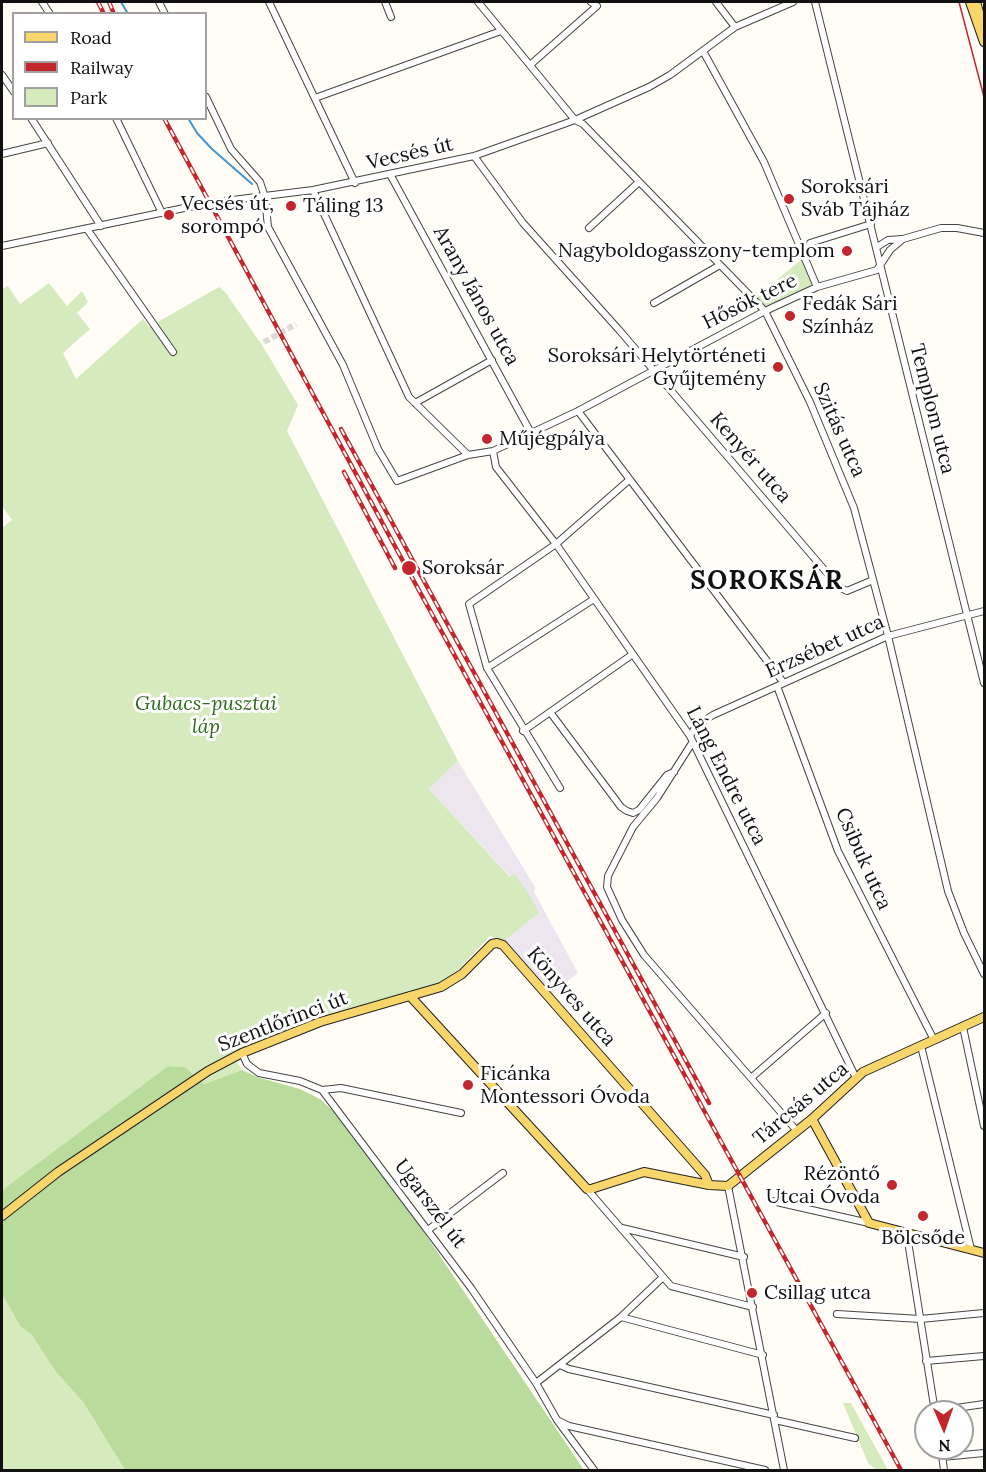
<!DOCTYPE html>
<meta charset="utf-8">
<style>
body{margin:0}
#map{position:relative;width:986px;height:1472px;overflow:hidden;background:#fffdf5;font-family:Lora,serif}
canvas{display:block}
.frame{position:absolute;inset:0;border:3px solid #111;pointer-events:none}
.legend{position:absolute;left:12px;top:12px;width:195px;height:108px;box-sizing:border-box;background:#fff;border:2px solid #a0a0a0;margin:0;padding:8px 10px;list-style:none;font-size:18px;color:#111}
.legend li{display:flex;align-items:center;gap:12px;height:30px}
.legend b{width:30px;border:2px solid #a0a0a0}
.north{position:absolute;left:914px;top:1400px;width:60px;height:60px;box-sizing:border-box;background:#fff;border:2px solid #a0a0a0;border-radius:50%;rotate:178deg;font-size:16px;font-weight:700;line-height:24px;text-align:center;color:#111}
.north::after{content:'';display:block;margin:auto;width:21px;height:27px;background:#c4262e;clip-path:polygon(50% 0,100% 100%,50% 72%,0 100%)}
</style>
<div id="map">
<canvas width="986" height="1472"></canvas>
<div class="frame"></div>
<ul class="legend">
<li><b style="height:8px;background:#f9d66b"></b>Road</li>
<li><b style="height:8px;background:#c4262e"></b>Railway</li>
<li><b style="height:16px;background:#d5ebbd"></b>Park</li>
</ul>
<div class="north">N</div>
</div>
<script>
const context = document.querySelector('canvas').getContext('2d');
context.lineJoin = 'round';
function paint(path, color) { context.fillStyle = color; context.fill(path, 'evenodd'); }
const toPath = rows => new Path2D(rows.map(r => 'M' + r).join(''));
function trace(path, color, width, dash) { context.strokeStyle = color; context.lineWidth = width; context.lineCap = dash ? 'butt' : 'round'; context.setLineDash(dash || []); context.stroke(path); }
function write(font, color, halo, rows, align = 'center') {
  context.font = font + ' Lora,serif'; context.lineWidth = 6; context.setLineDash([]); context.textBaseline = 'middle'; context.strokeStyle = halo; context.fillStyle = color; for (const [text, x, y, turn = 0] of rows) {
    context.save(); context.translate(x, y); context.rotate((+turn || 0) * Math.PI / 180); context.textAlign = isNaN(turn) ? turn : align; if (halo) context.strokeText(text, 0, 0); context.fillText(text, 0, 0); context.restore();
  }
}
paint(toPath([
 [458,761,535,887,534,892,578,973,551,994,504,941,539,913,514,874,511,877,429,789]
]), '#eee6ef');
paint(toPath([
 [802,259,815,287,763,307,755,298],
 [49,283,67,306,82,291,88,302,77,313,90,329,63,353,76,379,143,319,149,327,219,287,225,292,262,345,298,405,287,431,458,761,429,789,510,877,514,873,531,897,539,913,504,941,490,936,458,970,439,984,322,1017,231,1053,242,1070,204,1084,185,1067,168,1066,2,1190,2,528,12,520,2,506,2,289,8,286,20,304],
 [2,1294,20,1326,31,1334,56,1372,83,1402,125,1470,2,1470],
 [843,1403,851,1403,888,1470,876,1470,868,1463]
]), '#d5ebbd');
paint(toPath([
 [168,1066,185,1067,204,1084,242,1070,257,1077,300,1089,320,1099,333,1111,374,1158,584,1470,125,1470,83,1402,56,1372,31,1334,20,1326,2,1294,2,1190]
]), '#b9dc9c');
trace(toPath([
 [121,2,128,14],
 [188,118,197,133,212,149,252,184]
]), '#3f96cf', 2);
trace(toPath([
 [264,342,296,324]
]), '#dbdad3', 6, [6, 3]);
const minor = toPath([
 [42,2,50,14],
 [159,2,165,14],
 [269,2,355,183],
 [385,2,391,17],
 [478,2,575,120,583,124,765,311,810,402,854,508,888,636,948,891,964,933,984,974],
 [716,2,735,27],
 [815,2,984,683],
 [703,51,764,162,817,287],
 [530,65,597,6,591,2],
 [2,75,14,92],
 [206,97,231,149,260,182,265,197,268,227,343,365,378,449,397,481,468,455,493,451,578,411,765,311,817,287,877,270,890,250,903,239,941,228,957,228,984,233],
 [315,98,501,31],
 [31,118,101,226],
 [116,118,162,213],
 [2,154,48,143],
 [474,156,523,223,620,331,839,587,847,591,873,580],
 [391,176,531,433],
 [313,190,409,397,468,455],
 [589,228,639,182],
 [87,229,173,352],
 [2,246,208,203,313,190,474,156,575,120,649,87,670,75,735,27,793,2],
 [877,247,888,240,902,239],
 [803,257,810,243,871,224],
 [654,303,720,265],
 [415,403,492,360],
 [578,411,783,682],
 [493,451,496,467,556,544,690,736,856,1078],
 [487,668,594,599],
 [777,686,838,851,934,1040],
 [550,712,621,807,627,811,633,813,639,810,667,775,674,772],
 [523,731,633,654],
 [690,736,696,726,713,715,888,636,984,611],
 [692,743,657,798,633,827,608,876,607,887,622,920,644,955,797,1131],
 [560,788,487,668,469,604,556,544,629,480],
 [963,1027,984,1126],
 [921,1046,971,1249],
 [242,1053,247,1064,259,1073,300,1081,322,1090,471,1288,536,1383,557,1420,594,1470],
 [751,1078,826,1013],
 [322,1090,341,1088,461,1113],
 [728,1186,784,1470],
 [587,1189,671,1286,753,1307],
 [772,1201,869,1223],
 [622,1228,744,1257],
 [428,1230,503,1173],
 [907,1235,935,1412],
 [837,1314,920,1319,984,1313],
 [621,1317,763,1355],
 [926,1361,984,1356],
 [560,1365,569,1369,774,1415],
 [536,1383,621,1317,663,1277],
 [935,1411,984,1404],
 [775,1420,855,1438],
 [559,1421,569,1426,765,1470],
 [941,1448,944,1470],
 [942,1457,984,1453]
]);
const major = toPath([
 [970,2,984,42],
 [976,2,984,29],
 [410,996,587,1189,591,1189,644,1172,709,1185,728,1186,812,1119,863,1072,984,1017],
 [812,1119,869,1223,984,1253],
 [2,1216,58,1172,208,1071,242,1053,320,1022,441,987,462,974,492,944,497,943,503,945,705,1175,709,1185]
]);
trace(minor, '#444', 8);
trace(major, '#222', 10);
trace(minor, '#fff', 6);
trace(major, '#f9d66b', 8);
trace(toPath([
 [959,2,984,97]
]), '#c4262e', 1.5);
const rail = toPath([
 [98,2,104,14],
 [109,2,114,14],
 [164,118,404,563,901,1470],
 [341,429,709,1103],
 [344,472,395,568]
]);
trace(rail, '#c4262e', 4.5);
trace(rail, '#fff', 2, [7]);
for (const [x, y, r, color] of [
 [789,199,6,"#c4262e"],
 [291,206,6,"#c4262e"],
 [169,215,6,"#c4262e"],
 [847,251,6,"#c4262e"],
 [790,316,6,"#c4262e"],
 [778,367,6,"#c4262e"],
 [487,439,6,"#c4262e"],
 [409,568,8,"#c4262e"],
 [468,1085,6,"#c4262e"],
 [892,1185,6,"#c4262e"],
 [923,1216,6,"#c4262e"],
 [752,1293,6,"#c4262e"]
]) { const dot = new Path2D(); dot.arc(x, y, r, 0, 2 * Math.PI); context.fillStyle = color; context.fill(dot); trace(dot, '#fff', 2); }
write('20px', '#111', '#fff', [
 ["Vecsés út",410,154,-13],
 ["Arany János utca",476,296,61],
 ["Hősök tere",750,302,-26],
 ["Templom utca",932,409,76],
 ["Szitás utca",839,430,66],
 ["Kenyér utca",750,458,49],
 ["Erzsébet utca",825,647,-24],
 ["Láng Endre utca",726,776,63],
 ["Csibuk utca",863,859,66],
 ["Könyves utca",571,997,49],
 ["Szentlőrinci út",283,1022,-21],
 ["Tárcsás utca",801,1104,-40],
 ["Ugarszél út",430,1204,53]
]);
write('20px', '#111', '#fff', [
 ["Soroksári",801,187],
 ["Sváb Tájház",801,210],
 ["Vecsés út,",181,204],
 ["sorompó",181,227],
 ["Táling 13",303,206],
 ["Nagyboldogasszony-templom",835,251,"right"],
 ["Fedák Sári",802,304],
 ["Színház",802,327],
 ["Soroksári Helytörténeti",766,356,"right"],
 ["Gyűjtemény",766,379,"right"],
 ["Műjégpálya",499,439],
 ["Soroksár",422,568],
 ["Ficánka",480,1074],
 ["Montessori Óvoda",480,1097],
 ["Rézöntő",880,1174,"right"],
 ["Utcai Óvoda",880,1197,"right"],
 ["Bölcsőde",923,1238,"center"],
 ["Csillag utca",764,1293]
], 'left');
write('italic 20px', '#2f6b1f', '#fff', [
 ["Gubacs-pusztai",206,704],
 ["láp",206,727]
]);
context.letterSpacing = '1.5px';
write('bold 26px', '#111', '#fff', [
 ["SOROKSÁR",767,582]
]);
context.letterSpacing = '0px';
</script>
